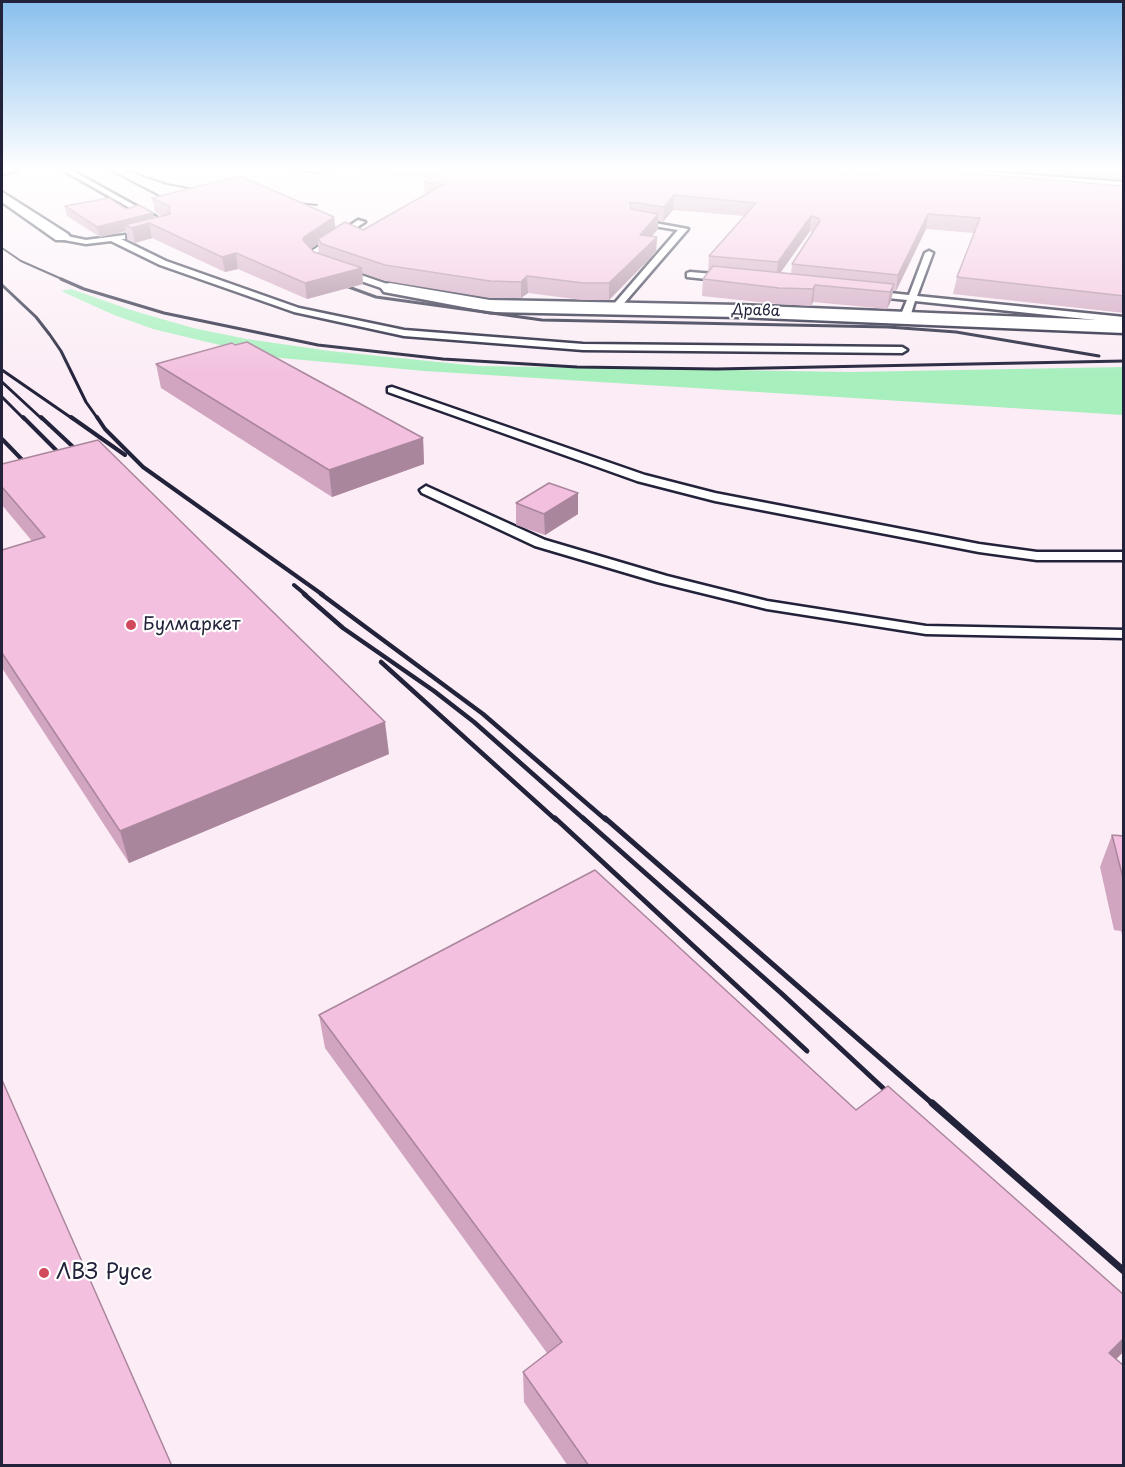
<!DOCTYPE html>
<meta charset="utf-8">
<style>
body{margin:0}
#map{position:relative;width:1125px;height:1467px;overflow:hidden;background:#fff;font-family:"Playpen Sans",sans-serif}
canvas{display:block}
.frame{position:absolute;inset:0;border:3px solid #22223b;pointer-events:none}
</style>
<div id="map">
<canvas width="1125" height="1467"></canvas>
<div class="frame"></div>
</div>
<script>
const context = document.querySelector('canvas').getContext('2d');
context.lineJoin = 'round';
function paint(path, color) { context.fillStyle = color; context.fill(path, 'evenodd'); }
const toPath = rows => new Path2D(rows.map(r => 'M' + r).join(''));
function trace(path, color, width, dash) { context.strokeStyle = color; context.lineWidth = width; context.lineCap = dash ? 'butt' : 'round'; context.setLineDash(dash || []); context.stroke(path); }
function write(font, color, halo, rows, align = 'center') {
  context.font = font + ' "Playpen Sans",sans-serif'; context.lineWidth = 4.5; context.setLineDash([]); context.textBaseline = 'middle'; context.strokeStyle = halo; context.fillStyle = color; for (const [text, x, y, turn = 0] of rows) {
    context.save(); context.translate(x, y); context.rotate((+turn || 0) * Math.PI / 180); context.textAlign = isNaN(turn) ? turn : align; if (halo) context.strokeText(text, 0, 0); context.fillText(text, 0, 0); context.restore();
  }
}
paint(toPath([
 [2,170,1123,170,1123,1465,2,1466]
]), '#fbecf5');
paint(toPath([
 [71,289,131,310,193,328,247,339,330,351,478,366,851,372,1123,367,1123,415,425,371,270,357,153,329,114,315,61,291]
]), '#a7efbd');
const lane = toPath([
 [2,170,19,170,2,174,2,170],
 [63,170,71,170,156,217,149,219,63,170],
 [976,171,1124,182,1124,186,978,174,976,171],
 [633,219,688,229,619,309,616,310,611,307,613,305,678,230,636,223,632,221,633,219],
 [358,220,365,222,316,254,323,262,393,286,393,290,387,290,317,266,307,254,358,220],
 [62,235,86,240,125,235,125,239,121,239,166,261,299,308,404,330,583,344,902,347,907,350,902,353,583,350,404,336,294,312,160,265,111,241,86,244,59,239,59,235,62,235],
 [929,251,933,253,917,296,1124,317,1124,323,915,301,910,317,905,320,900,317,907,300,868,296,868,292,871,291,909,295,925,253,929,251],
 [690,272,726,275,730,278,726,281,687,277,687,273,690,272],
 [392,387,645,475,715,493,979,544,1037,552,1124,552,1124,560,1037,560,979,552,715,501,637,481,388,392,388,388,392,387],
 [426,486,545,540,667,576,767,601,926,626,1124,630,1124,638,926,634,767,609,657,582,535,546,422,493,420,490,426,486]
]);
const street = toPath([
 [831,170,885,170,897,172,899,175,892,179,838,174,831,170],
 [2,192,68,234,70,237,68,240,56,240,2,202,2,192],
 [390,283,490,300,738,305,1124,321,1124,333,738,317,490,312,384,292,381,288,384,284,390,283]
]);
trace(lane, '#22223b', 5);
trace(street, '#22223b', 5);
paint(lane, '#fff');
paint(street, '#fff');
trace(toPath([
 [109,170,173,203],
 [126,170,167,184,204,191],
 [289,170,318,173],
 [287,202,317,205],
 [2,248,21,261,64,280]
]), '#22223b', 2);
trace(toPath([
 [61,279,84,289,164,313,318,345,443,359,577,367,716,369,1124,361],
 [335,282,376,297,542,320,888,327,956,332,1099,356],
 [2,285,36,317,50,335,61,351,86,402,98,419],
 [2,370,73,419],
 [2,382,42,419],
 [2,397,24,419]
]), '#22223b', 3);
trace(toPath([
 [23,417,68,462],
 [41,417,85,458],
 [71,417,125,455],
 [97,417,105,429,143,467,323,595],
 [2,439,33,471],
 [294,585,306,595]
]), '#22223b', 4);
trace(toPath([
 [304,594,343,628,434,691,474,722,585,820],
 [321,594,483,714,606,820],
 [381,662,556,820]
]), '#22223b', 4.5);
trace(toPath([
 [555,818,807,1051],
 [583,818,781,993,897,1101],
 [605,818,934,1105]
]), '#22223b', 5);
trace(toPath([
 [932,1103,1124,1271]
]), '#22223b', 7);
paint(toPath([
 [297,170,338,170,327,173],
 [350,170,838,170,838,171,846,172,846,170,977,170,976,174,1124,186,1124,313,953,294,957,277,974,233,926,229,896,291,893,291,891,301,887,309,813,302,811,306,777,304,702,296,703,279,709,272,708,272,709,256,744,216,673,210,663,222,658,221,658,229,651,236,657,237,656,252,609,300,582,300,528,293,521,298,490,298,386,281,362,273,363,284,307,299,238,269,225,272,152,238,135,243,128,240,126,231,100,237,67,216,65,206,126,209,153,213,154,218,162,216,155,212,152,198,334,217,335,228,363,230,425,195,424,182,431,178],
 [810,231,813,232,792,264,791,274,780,273],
 [318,244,319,254,314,252,311,249],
 [995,170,1124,170,1124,180],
 [156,364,423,438,424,464,332,497,161,388],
 [2,464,389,754,129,863,2,668,2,550,32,541,2,505],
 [578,493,578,514,545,535,516,525,516,503],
 [1112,835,1124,836,1124,943,1121,931,1114,930,1100,867],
 [319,1015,856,1110,1124,1351,1116,1359,1124,1466,568,1466,524,1402,523,1372,547,1353,325,1048]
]), '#d1a5c0');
paint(toPath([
 [326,170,338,170,327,173],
 [674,195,673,210,663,222,664,207],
 [153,213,155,223,149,223,152,238,135,243,132,228,124,225,126,231,100,237,97,227],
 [658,214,658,229,640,251,640,235],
 [928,214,926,229,896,291,898,275],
 [811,216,810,231,776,279,778,262],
 [334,217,336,232,318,239,318,244,306,252,303,240,304,237],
 [657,237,656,252,609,300,609,283],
 [236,253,238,269,225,272,222,257],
 [362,268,363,284,307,299,305,283],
 [527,276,528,293,521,298,521,282],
 [894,284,891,301,887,309,890,292],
 [815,285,813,302,811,306,813,289],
 [423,438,424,464,332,497,329,470],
 [578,493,578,514,545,535,544,514],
 [385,722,389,754,129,863,120,831],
 [1124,1338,1124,1351,1092,1384,1109,1353]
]), '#aa869c');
const building = toPath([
 [444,170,720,170,724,172,727,170,825,170,876,174,882,171,881,170,932,170,1124,186,1124,296,957,277,980,218,928,214,898,275,792,264,820,221,818,218,811,216,778,262,709,256,756,203,674,195,664,207,630,202,631,209,658,214,640,235,657,237,609,283,583,283,527,276,521,282,490,281,385,265,322,244,318,239,345,222,363,230,444,184,424,182,444,170],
 [240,176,334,217,304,237,303,240,314,252,362,268,305,283,236,253,222,257,149,223,132,228,124,225,170,214,169,206,152,198,240,176],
 [109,198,126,209,139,205,153,213,97,227,65,206,109,198],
 [713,266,894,284,890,292,815,285,813,289,779,288,703,279,713,266],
 [247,342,423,438,329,470,156,364,232,343,235,345,247,342],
 [98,440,385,722,120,831,2,653,2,550,45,537,2,487,2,464,98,440],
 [549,483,578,493,544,514,516,503,549,483],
 [1112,835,1124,836,1124,882,1112,835],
 [595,870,856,1110,888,1086,1124,1295,1124,1338,1109,1353,1124,1366,1124,1466,589,1466,523,1372,562,1342,319,1015,595,870],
 [2,1080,172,1466,2,1466,2,1080]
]);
paint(building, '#f3c0df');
trace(building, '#aa869c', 1.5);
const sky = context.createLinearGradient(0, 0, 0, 376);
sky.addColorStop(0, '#89bfee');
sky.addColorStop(0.45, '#fff');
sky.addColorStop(1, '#ffffff00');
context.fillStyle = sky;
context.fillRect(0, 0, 1125, 376);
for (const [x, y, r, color] of [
 [131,625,6,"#d1495b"],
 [44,1273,6,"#d1495b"]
]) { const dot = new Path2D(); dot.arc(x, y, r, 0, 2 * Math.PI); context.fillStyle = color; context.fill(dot); trace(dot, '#fff', 2); }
write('15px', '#22223b', '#fff', [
 ["Драва",756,311,2]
]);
write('18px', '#22223b', '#fff', [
 ["Булмаркет",143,625]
], 'left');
write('21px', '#22223b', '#fff', [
 ["ЛВЗ Русе",56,1273]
], 'left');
</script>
